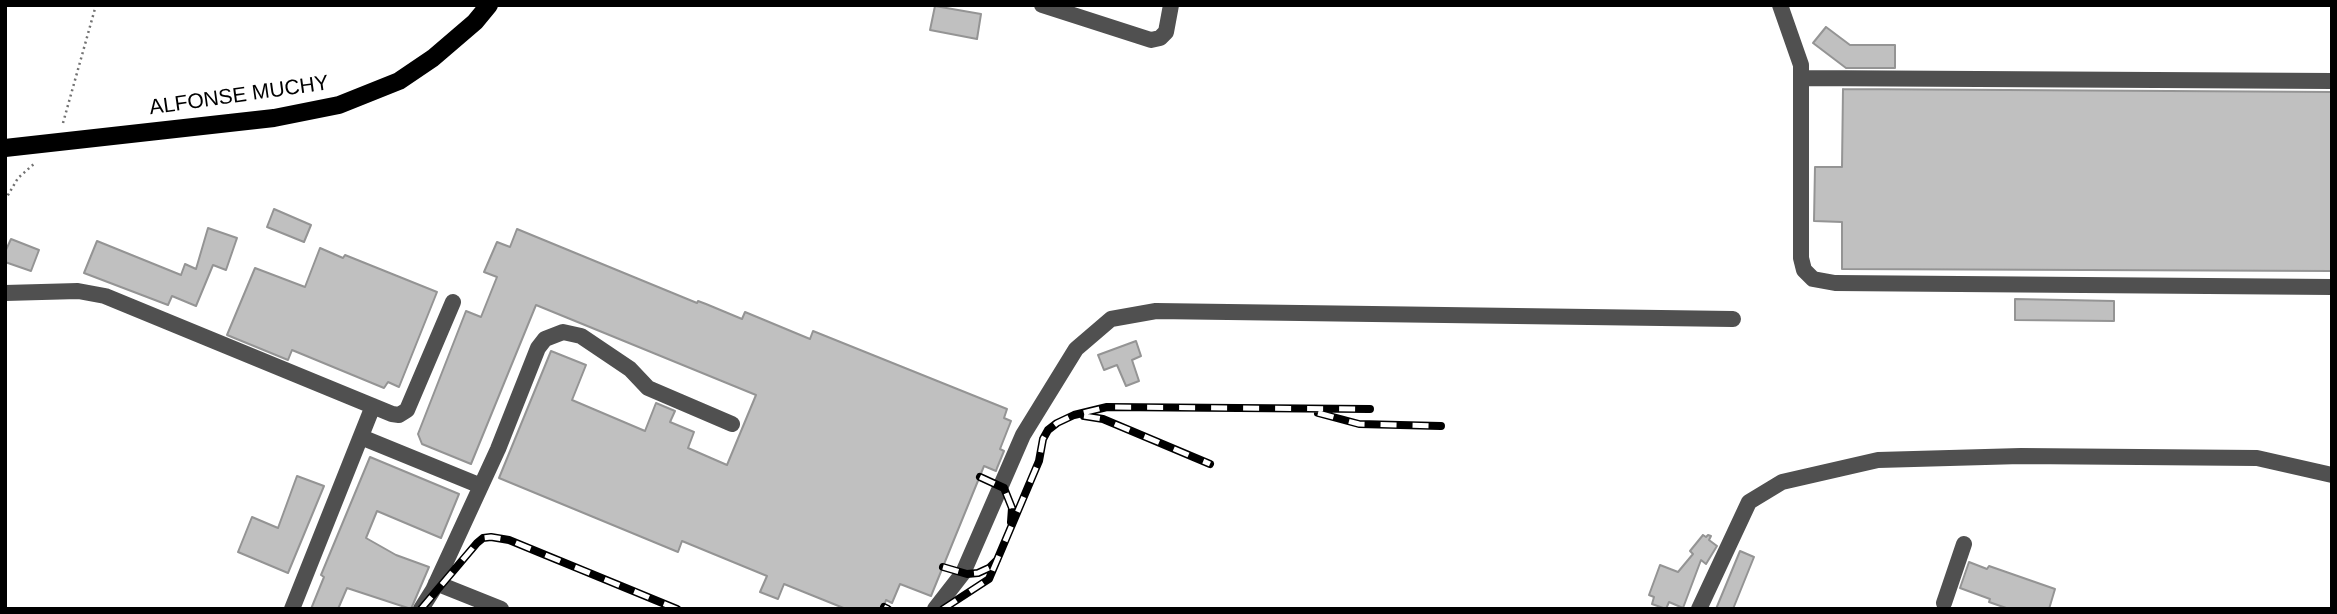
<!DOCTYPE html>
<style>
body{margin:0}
#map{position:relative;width:2337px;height:614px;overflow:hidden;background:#fff;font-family:Helvetica,sans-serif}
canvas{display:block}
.frame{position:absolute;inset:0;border:7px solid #000;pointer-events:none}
</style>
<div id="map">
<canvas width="2337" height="614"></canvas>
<div class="frame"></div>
</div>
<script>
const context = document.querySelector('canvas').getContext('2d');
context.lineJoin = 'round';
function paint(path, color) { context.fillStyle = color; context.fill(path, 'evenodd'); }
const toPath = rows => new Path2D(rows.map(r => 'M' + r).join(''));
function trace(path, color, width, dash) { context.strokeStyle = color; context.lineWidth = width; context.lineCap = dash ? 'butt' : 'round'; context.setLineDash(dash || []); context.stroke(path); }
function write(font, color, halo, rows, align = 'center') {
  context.font = font + ' Helvetica,sans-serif'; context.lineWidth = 5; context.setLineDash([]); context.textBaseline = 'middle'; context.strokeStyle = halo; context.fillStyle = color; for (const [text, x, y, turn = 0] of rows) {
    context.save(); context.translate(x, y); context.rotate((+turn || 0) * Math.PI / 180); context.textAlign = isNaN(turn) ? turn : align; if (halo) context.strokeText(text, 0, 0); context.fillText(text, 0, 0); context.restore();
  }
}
const building = toPath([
 [935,6,981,14,977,39,930,30,935,6],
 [1826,27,1850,45,1895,45,1895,68,1846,68,1813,43,1826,27],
 [1843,89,2332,92,2332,271,1842,269,1842,222,1814,221,1815,167,1842,167,1843,89],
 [274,209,311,225,304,242,267,227,274,209],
 [208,228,237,238,226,270,213,265,196,306,172,296,168,305,84,273,97,241,181,275,185,264,196,269,208,228],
 [517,229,697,303,698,301,706,304,742,319,745,312,810,339,813,331,1007,409,1004,418,1011,421,1000,449,1004,451,997,468,996,471,984,466,931,596,900,584,892,603,886,600,883,609,846,609,784,584,778,599,760,592,767,576,682,541,678,552,499,478,551,351,586,365,572,400,645,431,656,403,675,411,670,422,694,432,688,448,727,465,756,395,536,305,471,464,422,444,418,434,466,311,481,317,497,277,484,272,497,242,510,247,517,229],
 [11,239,39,250,31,271,5,262,5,252,11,239],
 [320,248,343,258,345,255,437,292,399,387,388,382,384,388,292,350,288,360,227,335,255,268,305,287,320,248],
 [2015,299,2114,301,2114,321,2015,320,2015,299],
 [1136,341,1141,356,1132,360,1139,381,1126,386,1117,365,1104,370,1098,355,1136,341],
 [370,457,459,494,441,538,377,511,366,538,396,555,429,567,411,609,347,588,338,609,311,609,324,577,321,575,370,457],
 [297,476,324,486,288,573,238,552,252,517,278,528,297,476],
 [1703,535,1706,537,1708,535,1711,536,1709,540,1717,546,1706,564,1701,560,1683,608,1669,602,1666,609,1652,604,1654,597,1649,595,1660,565,1678,572,1693,554,1690,551,1703,535],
 [1740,551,1754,557,1733,609,1716,609,1740,551],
 [1969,562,1987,569,1989,566,2055,589,2049,609,2009,609,1989,602,1990,599,1960,588,1969,562]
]);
paint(building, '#c0c0c0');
trace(building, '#949494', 2);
trace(toPath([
 [63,123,96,5],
 [5,200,18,178,35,163]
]), '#727272', 2.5, [2, 3.5]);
trace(toPath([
 [1042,5,1151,40,1160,38,1166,32,1171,5],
 [1780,5,1801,65,1801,258,1804,270,1813,279,1835,283,2332,287],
 [1801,78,2332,81],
 [5,293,78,291,105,296,392,414,399,415,407,410,453,302],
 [361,437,481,486],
 [436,583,501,609],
 [1944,603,1964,544],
 [292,609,373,406],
 [421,609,433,590,498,449,538,348,545,339,563,332,581,336,630,369,648,388,732,424],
 [935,609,963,573,1023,435,1076,349,1111,319,1156,311,1733,319],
 [1699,609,1749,502,1782,482,1878,460,2021,456,2257,458,2332,475]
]), '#505050', 16);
trace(toPath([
 [5,148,274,118,339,105,399,81,433,58,475,22,489,5]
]), '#000', 18);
const rail = toPath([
 [1318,413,1359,424,1441,426],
 [1084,416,1103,419,1210,464],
 [980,477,1004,488,1012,508,1011,522],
 [943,567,967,574,978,573,989,568,997,560],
 [884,607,888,609],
 [421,609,477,543,483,538,491,537,509,540,677,609],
 [943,609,989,579,1039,461,1043,439,1048,430,1057,423,1074,415,1107,407,1370,409]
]);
trace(rail, '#000', 8);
trace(rail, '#fff', 5, [16]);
write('21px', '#000', '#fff', [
 ["ALFONSE MUCHY",239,96,-8]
]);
</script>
